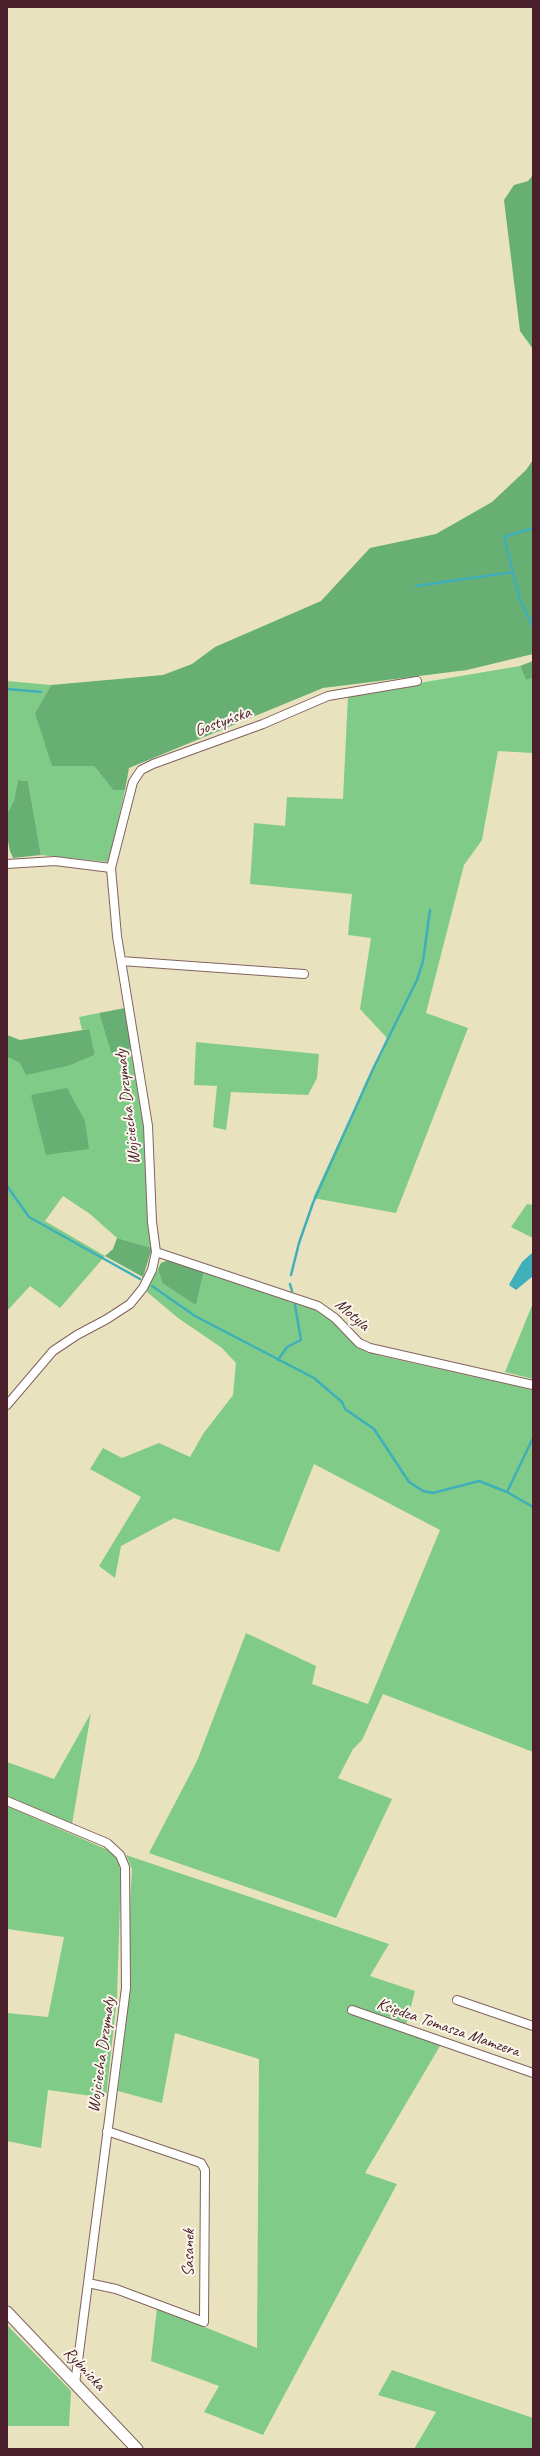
<!DOCTYPE html>
<meta charset="utf-8">
<style>
body{margin:0}
#map{position:relative;width:540px;height:2456px;overflow:hidden;background:#e9e2be;font-family:Caveat,sans-serif}
canvas{display:block}
.frame{position:absolute;inset:0;border:8px solid #4a1f2b;pointer-events:none}
</style>
<div id="map">
<canvas width="540" height="2456"></canvas>
<div class="frame"></div>
</div>
<script>
const context = document.querySelector('canvas').getContext('2d');
context.lineJoin = 'round';
function paint(path, color) { context.fillStyle = color; context.fill(path, 'evenodd'); }
const toPath = rows => new Path2D(rows.map(r => 'M' + r).join(''));
function trace(path, color, width, dash) { context.strokeStyle = color; context.lineWidth = width; context.lineCap = dash ? 'butt' : 'round'; context.setLineDash(dash || []); context.stroke(path); }
function write(font, color, halo, rows, align = 'center') {
  context.font = font + ' Caveat,sans-serif'; context.lineWidth = 4; context.setLineDash([]); context.textBaseline = 'middle'; context.strokeStyle = halo; context.fillStyle = color; for (const [text, x, y, turn = 0] of rows) {
    context.save(); context.translate(x, y); context.rotate((+turn || 0) * Math.PI / 180); context.textAlign = isNaN(turn) ? turn : align; if (halo) context.strokeText(text, 0, 0); context.fillText(text, 0, 0); context.restore();
  }
}
paint(toPath([
 [520,666,526,680,533,678,533,753,498,751,482,840,464,865,426,1013,468,1028,396,1213,313,1198,387,1038,360,1009,371,938,348,935,352,894,250,884,254,823,285,826,287,797,343,799,348,695],
 [7,681,51,685,35,713,94,766,113,790,125,790,109,862,41,855,28,781,18,780,14,800,7,814],
 [99,1013,111,1053,132,1048,145,1137,152,1248,117,1238,90,1214,63,1196,45,1221,105,1256,60,1308,30,1286,7,1311,7,1057,20,1063,71,1065,95,1055,88,1029,82,1030,79,1017],
 [196,1042,319,1054,317,1078,308,1095,231,1092,226,1130,213,1127,217,1086,194,1085],
 [527,1204,533,1205,533,1238,511,1227],
 [158,1269,162,1283,196,1304,204,1271,309,1307,329,1318,357,1346,381,1356,533,1390,533,1752,383,1694,362,1740,353,1749,338,1778,392,1799,336,1918,149,1853,197,1761,246,1633,316,1666,312,1684,368,1704,440,1530,314,1464,279,1552,174,1518,121,1546,115,1578,99,1566,141,1497,90,1469,103,1448,122,1458,159,1443,190,1457,203,1434,233,1395,236,1363,222,1348,178,1318,146,1291],
 [533,1303,533,1379,505,1372],
 [91,1713,72,1824,7,1796,7,1762,54,1779],
 [7,1806,108,1850,117,1858,121,1872,117,1997,106,2098,48,2090,41,2148,7,2141,7,2013,48,2017,64,1937,7,1929],
 [126,1855,389,1944,370,1976,415,1991,406,2025,442,2038,440,2046,365,2173,397,2184,263,2435,204,2412,219,2386,151,2361,157,2308,257,2348,259,2059,175,2033,162,2103,118,2091,131,1980,129,1922,132,1869],
 [7,2325,71,2391,69,2426,7,2426],
 [392,2370,533,2418,533,2449,414,2449,436,2412,378,2395]
]), '#81cb88');
paint(toPath([
 [533,175,533,349,520,331,504,200,514,185,528,181],
 [533,460,533,654,467,670,323,688,129,768,125,790,113,790,94,766,52,766,35,713,51,685,163,675,192,664,215,647,321,601,370,548,436,534,492,502,526,470],
 [533,661,533,678,526,680,520,666],
 [18,780,28,781,41,855,13,858,10,851,7,836,7,814,14,800],
 [125,1008,132,1048,111,1053,99,1013],
 [89,1029,95,1055,71,1065,26,1075,20,1063,7,1057,7,1035,20,1040],
 [67,1088,85,1121,89,1149,46,1155,31,1095],
 [117,1238,152,1248,143,1277,105,1256,113,1249],
 [171,1259,204,1271,196,1305,162,1283,158,1269,161,1263]
]), '#68af74');
paint(toPath([
 [533,1252,533,1276,516,1290,509,1285,511,1281,522,1262]
]), '#3fafba');
trace(toPath([
 [533,528,504,537,520,600,533,627],
 [416,586,513,572],
 [7,689,41,692],
 [7,1186,29,1217,140,1279],
 [291,1275,299,1243,313,1203,373,1069,417,980,423,961,430,910],
 [290,1284,292,1291],
 [152,1286,195,1316,314,1378,342,1402,345,1409,374,1429,409,1482,423,1491,433,1493,479,1481,507,1492,533,1507],
 [278,1360,287,1347,301,1340,295,1305],
 [507,1492,533,1438]
]), '#3fafba', 2.5);
const street = toPath([
 [7,864,55,861,111,868],
 [121,961,304,974],
 [156,1252,318,1306,335,1318,359,1343,370,1348,533,1385],
 [7,1405,53,1351,77,1335,107,1319,130,1304,143,1288,152,1270,156,1252,152,1222,148,1126,117,936,111,868,133,782,141,770,153,764,263,724,328,696,417,681],
 [7,1801,107,1843,120,1855,125,1867,126,1988,75,2384],
 [457,2000,533,2026],
 [352,2010,533,2073],
 [88,2283,116,2289,204,2322,205,2170,201,2163,107,2131]
]);
const secondary = toPath([
 [7,2312,137,2449]
]);
trace(street, '#82635e', 10);
trace(secondary, '#82635e', 13);
trace(street, '#fff', 8);
trace(secondary, '#fff', 11);
write('17px', '#4a1f2b', '#fbf7ec', [
 ["Gostyńska",223,722,-20],
 ["Wojciecha Drzymały",128,1107,-97],
 ["Motyla",352,1315,41],
 ["Księdza Tomasza Mamzera",448,2028,19],
 ["Wojciecha Drzymały",102,2055,-82],
 ["Sasanek",189,2253,-89],
 ["Rybnicka",84,2369,47]
]);
</script>
